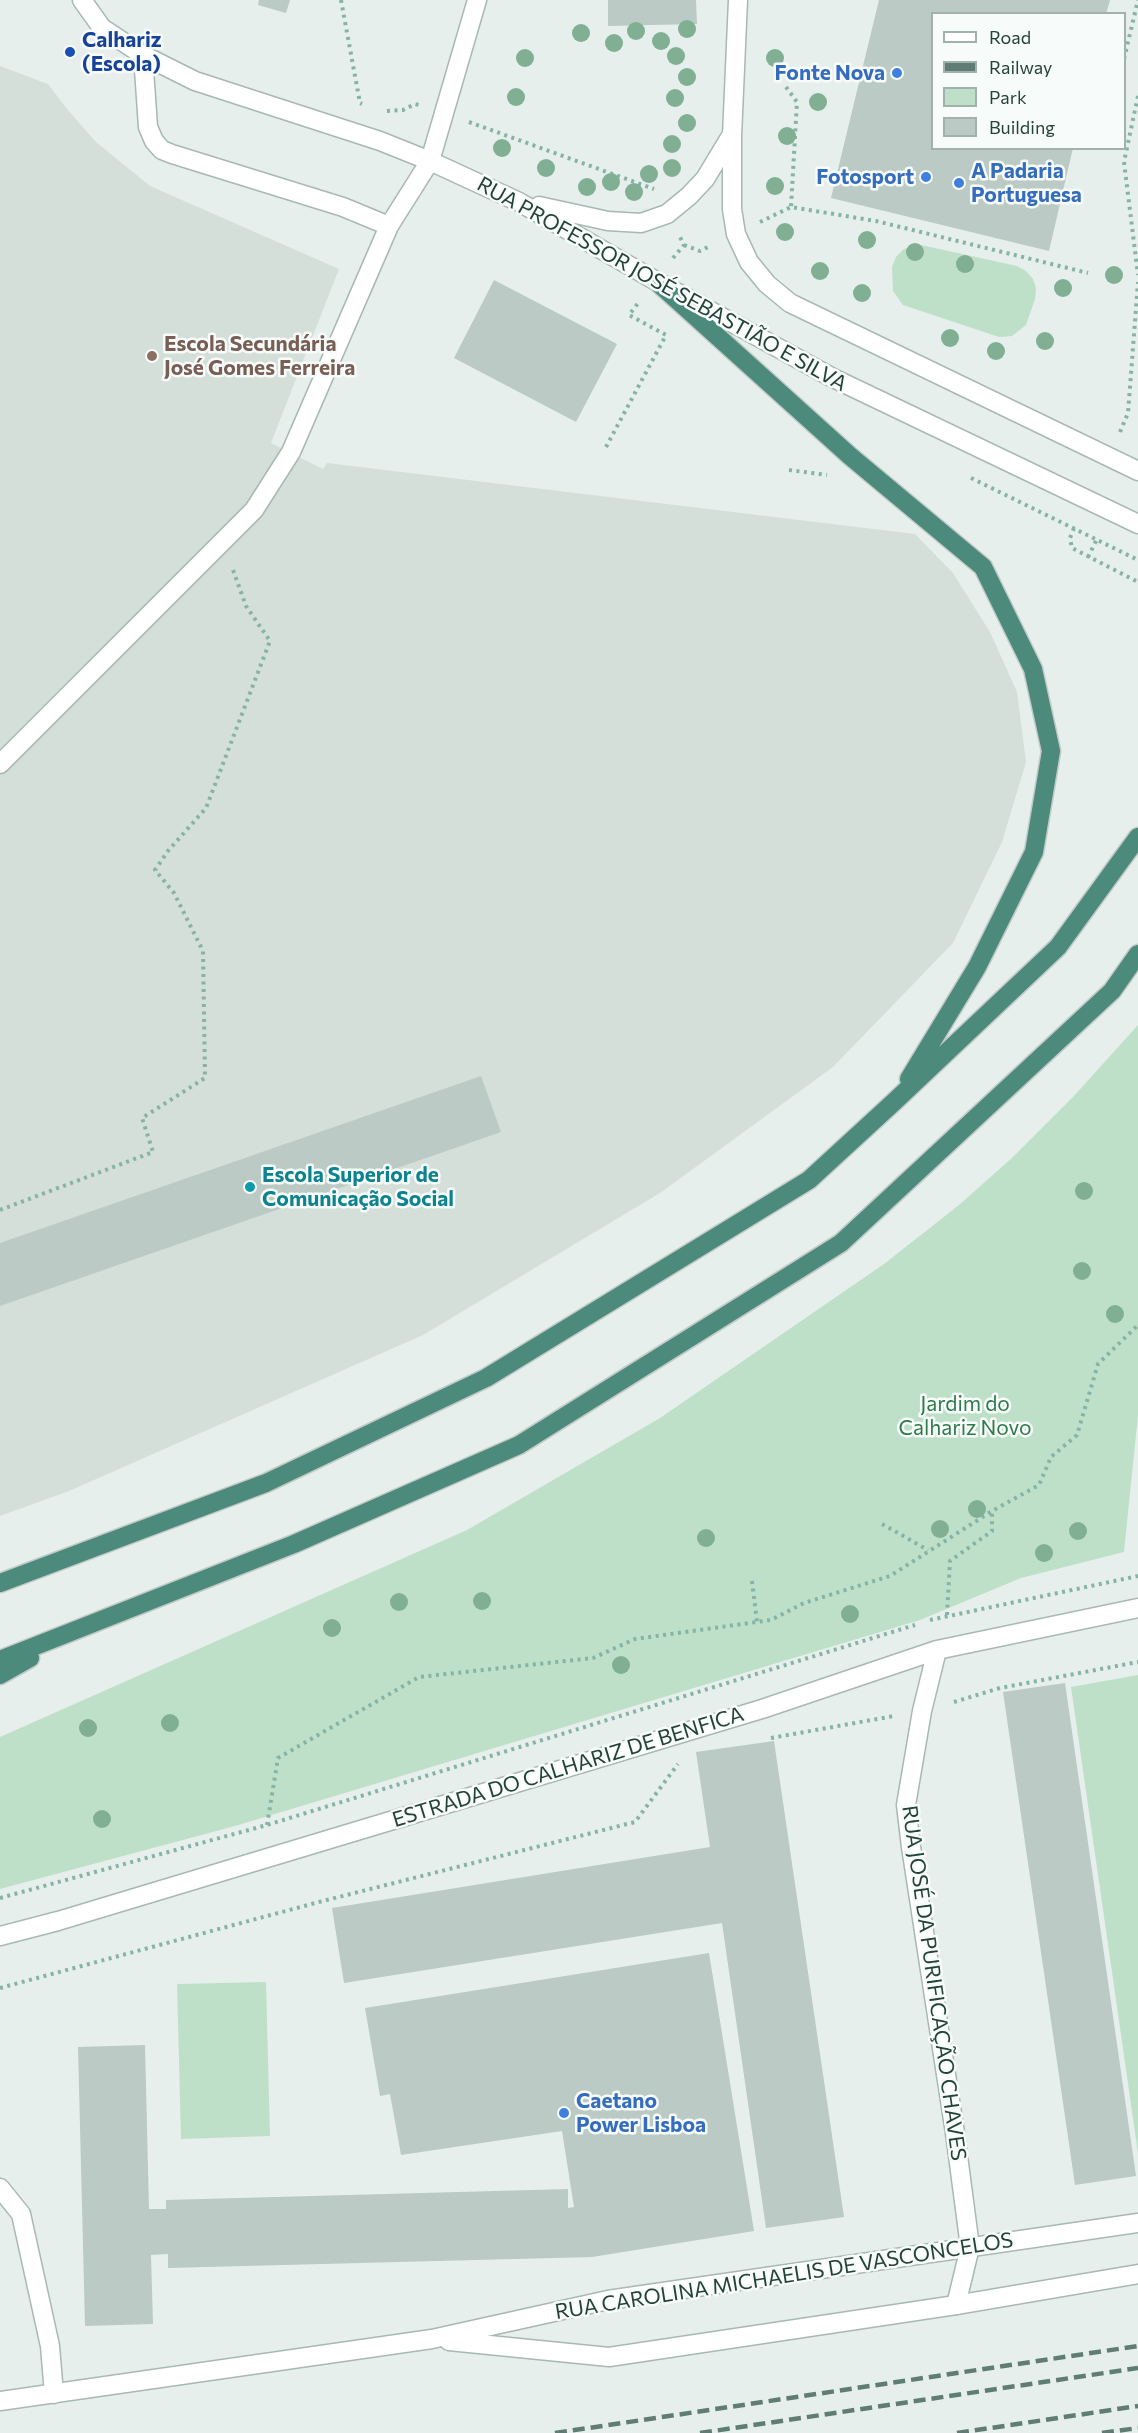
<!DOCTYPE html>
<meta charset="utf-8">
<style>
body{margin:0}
#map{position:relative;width:1138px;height:2433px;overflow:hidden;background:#e6efeb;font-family:Commissioner,sans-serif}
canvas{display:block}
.legend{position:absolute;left:931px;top:12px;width:195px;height:138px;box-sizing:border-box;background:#f7fbf9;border:2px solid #a3b1ad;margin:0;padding:8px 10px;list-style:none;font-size:18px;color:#24423a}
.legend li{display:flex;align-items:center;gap:12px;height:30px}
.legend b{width:30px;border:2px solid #a3b1ad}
</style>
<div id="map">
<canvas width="1138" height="2433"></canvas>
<ul class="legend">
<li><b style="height:8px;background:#fff"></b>Road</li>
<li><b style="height:8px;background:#5f7d75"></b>Railway</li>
<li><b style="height:16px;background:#bfe0c8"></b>Park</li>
<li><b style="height:16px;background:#bbcac4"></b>Building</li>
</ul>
</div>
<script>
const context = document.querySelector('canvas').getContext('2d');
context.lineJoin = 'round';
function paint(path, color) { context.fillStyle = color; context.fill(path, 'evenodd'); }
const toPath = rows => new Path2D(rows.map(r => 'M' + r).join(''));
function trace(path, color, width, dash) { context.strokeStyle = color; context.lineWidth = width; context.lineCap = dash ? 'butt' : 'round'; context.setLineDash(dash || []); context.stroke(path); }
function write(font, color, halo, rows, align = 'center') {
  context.font = font + ' Commissioner,sans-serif'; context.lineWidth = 5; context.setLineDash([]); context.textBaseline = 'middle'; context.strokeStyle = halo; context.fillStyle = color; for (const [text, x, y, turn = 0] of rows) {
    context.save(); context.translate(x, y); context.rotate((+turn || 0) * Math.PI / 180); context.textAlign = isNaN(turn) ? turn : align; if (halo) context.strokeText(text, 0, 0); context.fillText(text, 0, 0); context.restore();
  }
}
paint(toPath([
 [0,66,48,84,67,109,96,142,150,186,339,269,271,443,323,469,327,463,915,534,953,573,990,632,1017,692,1026,762,1002,842,953,943,833,1067,660,1193,423,1335,69,1491,0,1516]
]), '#d4dfda');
paint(toPath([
 [921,245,1017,266,1026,271,1033,279,1036,288,1035,299,1026,325,1012,336,999,337,903,305,893,291,892,267,896,257,904,249],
 [1138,1025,1138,1415,1124,1552,1021,1578,920,1620,235,1826,0,1889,0,1737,467,1530,660,1418,884,1264,959,1205,1013,1157,1073,1097],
 [1138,1675,1138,2153,1071,1687],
 [266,1982,270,2136,181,2139,177,1984]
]), '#bfe0c8');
paint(toPath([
 [259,0,290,0,286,13,258,5],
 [608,0,696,0,697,24,608,26],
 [879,0,1110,0,1106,14,932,14,932,148,1073,148,1049,251,831,198],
 [494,280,617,344,576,422,454,358],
 [481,1076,501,1132,0,1306,0,1243],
 [1065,1683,1136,2176,1075,2185,1003,1692],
 [774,1741,844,2217,766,2228,722,1923,344,1983,332,1908,710,1847,696,1752],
 [709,1953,754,2231,592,2257,168,2268,168,2254,151,2255,153,2324,85,2326,78,2047,145,2045,149,2209,166,2209,166,2200,568,2189,568,2208,574,2207,562,2131,401,2155,390,2094,380,2096,365,2008]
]), '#bbcac4');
const service = toPath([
 [143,55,148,127,154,141,162,150,172,154,343,207,389,226,430,161],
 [0,764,254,510,291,452,389,226],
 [956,2305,970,2247]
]);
const minor = toPath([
 [430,161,477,0],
 [937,1650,922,1711,906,1805,911,1847,955,2133,970,2247],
 [0,1936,58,1921,762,1709,937,1650,1138,1608],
 [0,2188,21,2214,50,2346,54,2394],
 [449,2341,609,2357,956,2305,1138,2274],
 [0,2401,432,2339,608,2300,1138,2223]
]);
const tertiary = toPath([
 [82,0,102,28,143,55,195,81,380,141,430,161,519,202,656,281,833,378,1138,524],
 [738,0,732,136,732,209,736,234,749,262,767,284,790,303,1138,471],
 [539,206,608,221,641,223,667,214,689,196,705,179,731,136]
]);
const trunk = toPath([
 [656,281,850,456,983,567,1033,669,1051,751,1034,852,977,967,909,1079],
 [0,1583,266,1483,486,1378,809,1180,895,1101,1058,947,1138,837],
 [0,1660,294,1544,519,1445,841,1243,1112,991,1138,954],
 [0,1675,30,1658]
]);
trace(service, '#a8b8b2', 21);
trace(minor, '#a8b8b2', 21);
trace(tertiary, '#a8b8b2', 21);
trace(trunk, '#c2cac8', 21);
trace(toPath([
 [341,0,360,103,362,104],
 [1124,59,1138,0],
 [786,87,797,102,791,207],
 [1138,96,1124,162,1138,275],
 [387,111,403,110,415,104,419,105],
 [469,122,654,189],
 [760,222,791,207,876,221,1088,273],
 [684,245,700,251,710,246],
 [673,258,684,245,680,237],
 [1120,432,1128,413,1138,282],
 [606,447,666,335,629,315,639,302],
 [789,470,827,475],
 [971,478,1138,560],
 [1074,528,1070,538,1072,548,1138,582],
 [1088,557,1097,539],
 [0,1210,153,1152,142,1118,205,1078,203,951,174,893,155,870,168,851,206,808,270,641,246,606,233,570],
 [882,1524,928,1550],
 [752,1581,757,1622],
 [947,1615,950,1561,992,1531,992,1512],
 [930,1620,1138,1576],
 [954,1702,1000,1688,1138,1662],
 [771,1738,894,1716],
 [267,1825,278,1758,419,1677,593,1658,635,1639,771,1620,804,1603,890,1576,992,1511,1039,1485,1051,1457,1077,1435,1098,1364,1138,1325],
 [0,1898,267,1825,915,1625],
 [0,1988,319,1902,635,1822,678,1764]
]), '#86b3a5', 4, [3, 4.5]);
trace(service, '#fff', 18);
trace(minor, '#fff', 18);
trace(tertiary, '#fff', 18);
trace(trunk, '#4c8a7c', 18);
trace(toPath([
 [555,2433,1138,2346],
 [700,2433,1138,2368],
 [957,2433,1138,2406],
 [1102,2433,1138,2428]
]), '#5f7d75', 4.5, [12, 6]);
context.fillStyle = '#80af93';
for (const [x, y] of [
 [687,29],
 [636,31],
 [581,33],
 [661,41],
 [614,43],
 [676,56],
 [525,58],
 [775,58],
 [687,77],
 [516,97],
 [675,98],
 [818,102],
 [687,123],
 [787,136],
 [672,144],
 [502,148],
 [546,168],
 [672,168],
 [649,174],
 [611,182],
 [775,186],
 [587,187],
 [634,192],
 [785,232],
 [867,240],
 [915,252],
 [965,264],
 [820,271],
 [1114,275],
 [1063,288],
 [862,293],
 [950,338],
 [1045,341],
 [996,351],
 [1084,1191],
 [1082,1271],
 [1115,1314],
 [977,1509],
 [940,1529],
 [1078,1531],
 [706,1538],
 [1044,1553],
 [482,1601],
 [399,1602],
 [850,1614],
 [332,1628],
 [621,1665],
 [170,1723],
 [88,1728],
 [102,1819]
]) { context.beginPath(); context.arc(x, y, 9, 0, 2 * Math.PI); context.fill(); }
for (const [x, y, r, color] of [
 [70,52,6,"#1a4fb4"],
 [897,73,6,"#3f7fe0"],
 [926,177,6,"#3f7fe0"],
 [959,183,6,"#3f7fe0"],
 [152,356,6,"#8d6e63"],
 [250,1187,6,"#0f9aa8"],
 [564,2113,6,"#3f7fe0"]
]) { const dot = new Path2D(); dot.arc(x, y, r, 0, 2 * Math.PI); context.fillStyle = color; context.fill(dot); trace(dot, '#f7fbf9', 2); }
write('bold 21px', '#164399', '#f7fbf9', [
 ["Calhariz",82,40],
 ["(Escola)",82,64]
], 'left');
write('bold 21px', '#366cbe', '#f7fbf9', [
 ["Fonte Nova",885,73],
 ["A Padaria",971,171,"left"],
 ["Portuguesa",971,195,"left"],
 ["Fotosport",914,177],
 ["Caetano",576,2101,"left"],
 ["Power Lisboa",576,2125,"left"]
], 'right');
write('21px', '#24423a', '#f7fbf9', [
 ["RUA PROFESSOR JOSÉ SEBASTIÃO E SILVA",662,284,29],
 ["ESTRADA DO CALHARIZ DE BENFICA",568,1767,-17],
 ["RUA JOSÉ DA PURIFICAÇÃO CHAVES",934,1983,82],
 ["RUA CAROLINA MICHAELIS DE VASCONCELOS",784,2276,-9]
]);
write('bold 21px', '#785e54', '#f7fbf9', [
 ["Escola Secundária",164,344],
 ["José Gomes Ferreira",164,368]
], 'left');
write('bold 21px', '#0d838f', '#f7fbf9', [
 ["Escola Superior de",262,1175],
 ["Comunicação Social",262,1199]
], 'left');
write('21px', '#2d7a4b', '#f7fbf9', [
 ["Jardim do",965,1404],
 ["Calhariz Novo",965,1428]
]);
</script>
